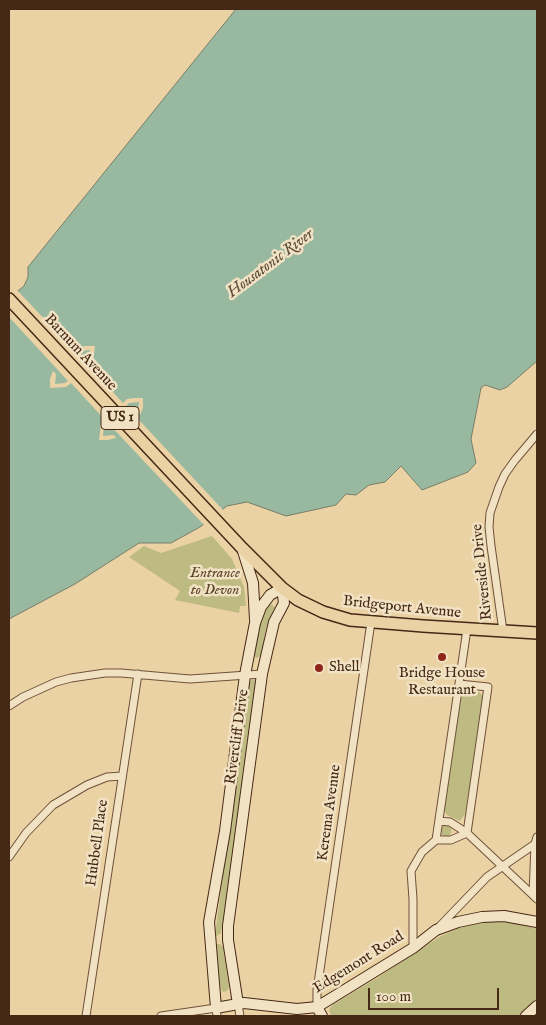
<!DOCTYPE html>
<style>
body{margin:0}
#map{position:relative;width:546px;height:1025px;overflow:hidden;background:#ebd2a4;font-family:"IM FELL English",serif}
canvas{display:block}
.frame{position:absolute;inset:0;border:10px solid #452815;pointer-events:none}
.scale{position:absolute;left:368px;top:988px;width:131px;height:22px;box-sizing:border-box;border:2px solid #452815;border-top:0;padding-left:6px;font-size:15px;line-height:18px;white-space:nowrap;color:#452815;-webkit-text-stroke:4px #f2e2c4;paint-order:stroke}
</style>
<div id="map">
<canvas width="546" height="1025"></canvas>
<div class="frame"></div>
<div class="scale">100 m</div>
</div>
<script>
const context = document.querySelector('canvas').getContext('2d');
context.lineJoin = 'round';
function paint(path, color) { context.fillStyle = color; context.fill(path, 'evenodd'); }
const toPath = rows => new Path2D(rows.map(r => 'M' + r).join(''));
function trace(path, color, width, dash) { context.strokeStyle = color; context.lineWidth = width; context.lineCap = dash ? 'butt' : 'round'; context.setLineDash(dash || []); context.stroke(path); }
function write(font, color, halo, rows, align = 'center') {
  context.font = font + ' "IM FELL English",serif'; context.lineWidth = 5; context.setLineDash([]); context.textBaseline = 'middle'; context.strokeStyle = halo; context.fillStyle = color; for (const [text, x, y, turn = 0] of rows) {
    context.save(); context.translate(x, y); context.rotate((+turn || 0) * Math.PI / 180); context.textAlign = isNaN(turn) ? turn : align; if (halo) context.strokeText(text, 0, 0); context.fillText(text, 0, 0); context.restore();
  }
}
paint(toPath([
 [212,536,232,559,244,587,246,606,240,606,239,613,175,600,180,591,129,557,144,546,161,553],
 [269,603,275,607,270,616,266,628,261,656,256,658,254,655,260,621],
 [253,679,256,681,258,684,221,933,217,936,215,935,249,682],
 [468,689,478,691,484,697,465,814,460,821,447,815,444,810,462,693],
 '440.5 831a5.5 5.5 0 1 1 11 0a5.5 5.5 0 1 1-11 0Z',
 [490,921,514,922,537,929,537,999,519,1016,331,1016,329,1010,332,1005,377,978,441,936,462,927],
 [216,944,220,944,223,947,229,987,227,991,223,992,221,989,213,946]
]), '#bdba82');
const water = toPath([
 [236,9,537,9,537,361,507,387,500,390,485,385,481,388,471,439,476,463,468,472,422,490,401,466,385,482,369,485,356,495,346,494,336,505,286,516,247,502,227,506,200,527,171,543,139,543,75,584,9,619,9,298,24,286,28,277,28,267,236,9]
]);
paint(water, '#99b8a0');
trace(water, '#777e68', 1);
paint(toPath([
 [16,289,86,363,89,361,90,350,80,351,78,348,85,346,95,346,93,362,89,366,123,403,127,399,134,398,143,398,143,408,140,415,138,413,139,402,129,403,126,406,224,511,205,526,108,423,104,425,103,436,114,435,116,438,108,440,99,440,101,424,105,420,71,383,66,387,50,388,50,379,53,371,56,374,55,384,65,383,68,381,9,317,9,295]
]), '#ebd2a4');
const street = toPath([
 [503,631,491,546,489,527,490,513,499,487,505,474,515,460,537,434],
 [9,706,23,697,56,682,71,678,105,673,121,673,190,679,262,674],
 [439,821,450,822,467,833,488,687,459,684],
 [436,840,451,840,467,833,537,899],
 [9,857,26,833,53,805,87,785,107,777,122,776],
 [533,895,535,844,537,837],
 [438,928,487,877,535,844],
 [413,948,413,899,411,871,422,852,436,840,467,629],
 [238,1004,240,1016],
 [317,1007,317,990,371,622],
 [86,1016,138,674],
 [161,1016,216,1008,217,1016]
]);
const secondary = toPath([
 [242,548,253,583,255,620],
 [238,1004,228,940,228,926,262,674,274,622,284,603,282,588,270,595,261,607,255,623,245,675,225,831,209,922,216,1008,238,1004,244,1003,297,1009,317,1007,413,948,436,930,458,922,482,917,504,916,537,922],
 [317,1007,322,1016],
 [526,1016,537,1006]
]);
const primary = toPath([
 [9,299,242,548,282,588,298,600,323,612,350,620,423,626,537,633]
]);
trace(street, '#6e5239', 9);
trace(secondary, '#452815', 12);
trace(primary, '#452815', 14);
trace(street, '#f2e2c4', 7);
trace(secondary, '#f2e2c4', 10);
trace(primary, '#ebd2a4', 11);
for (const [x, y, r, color] of [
 [442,657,5,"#8f2418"],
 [319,668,5,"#8f2418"]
]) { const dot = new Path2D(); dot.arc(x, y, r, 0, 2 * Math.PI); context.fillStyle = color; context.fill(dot); trace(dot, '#f2e2c4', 2); }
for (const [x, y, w] of [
 [120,418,38]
]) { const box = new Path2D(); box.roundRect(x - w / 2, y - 11.5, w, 23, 4); context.fillStyle = '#f2e2c4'; context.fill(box); trace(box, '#452815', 1); }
write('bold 14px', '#452815', null, [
 ["US 1",120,418]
]);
write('15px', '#452815', '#f2e2c4', [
 ["Barnum Avenue",80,353,47],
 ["Riverside Drive",483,572,-96],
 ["Bridgeport Avenue",402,608,6],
 ["Rivercliff Drive",238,737,-82],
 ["Kerema Avenue",330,813,-82],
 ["Hubbell Place",98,843,-82],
 ["Edgemont Road",359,963,-32]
]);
write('italic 15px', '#5d452b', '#f2e2c4', [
 ["Entrance",215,574],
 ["to Devon",215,591]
]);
write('15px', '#452815', '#f2e2c4', [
 ["Shell",329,668],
 ["Bridge House",442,674,"center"],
 ["Restaurant",442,691,"center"]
], 'left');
write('italic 16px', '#5a4c38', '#f2e2c4', [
 ["Housatonic River",271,264,-37]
]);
</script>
